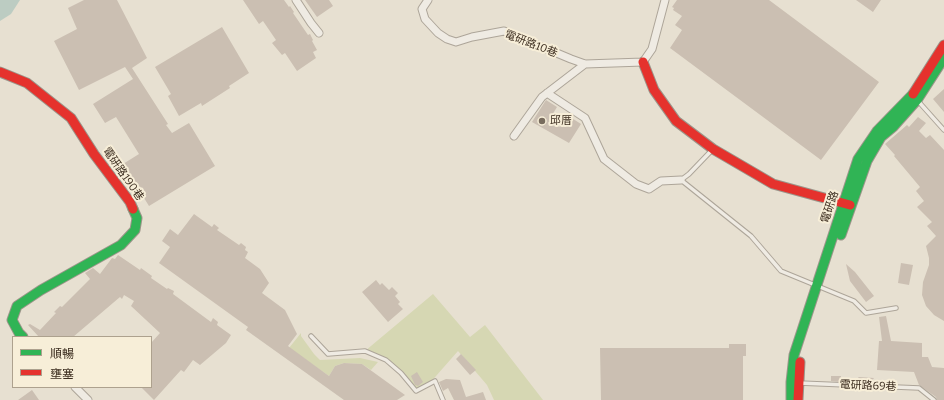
<!DOCTYPE html>
<meta charset="utf-8">
<style>
body{margin:0}
#map{position:relative;width:944px;height:400px;overflow:hidden;background:#e7e0d1;font-family:Bitter,"Noto Sans TC",serif}
canvas{display:block}
.legend{position:absolute;left:12px;top:336px;width:140px;height:52px;box-sizing:border-box;background:#f7eed8;border:1px solid #ada18e;margin:0;padding:5px 7px;list-style:none;font-size:12px;color:#3d2e20}
.legend li{display:flex;align-items:center;gap:8px;height:20px}
.legend b{width:20px;border:1px solid #ada18e}
</style>
<div id="map">
<canvas width="944" height="400"></canvas>
<ul class="legend">
<li><b style="height:5px;background:#30b455"></b>順暢</li>
<li><b style="height:5px;background:#e5322d"></b>壅塞</li>
</ul>
</div>
<script>
const context = document.querySelector('canvas').getContext('2d');
context.lineJoin = 'round';
function paint(path, color) { context.fillStyle = color; context.fill(path, 'evenodd'); }
const toPath = rows => new Path2D(rows.map(r => 'M' + r).join(''));
function trace(path, color, width, dash) { context.strokeStyle = color; context.lineWidth = width; context.lineCap = dash ? 'butt' : 'round'; context.setLineDash(dash || []); context.stroke(path); }
function write(font, color, halo, rows, align = 'center') {
  context.font = font + ' Bitter,"Noto Sans TC",serif'; context.lineWidth = 4; context.setLineDash([]); context.textBaseline = 'middle'; context.strokeStyle = halo; context.fillStyle = color; for (const [text, x, y, turn = 0] of rows) {
    context.save(); context.translate(x, y); context.rotate((+turn || 0) * Math.PI / 180); context.textAlign = isNaN(turn) ? turn : align; if (halo) context.strokeText(text, 0, 0); context.fillText(text, 0, 0); context.restore();
  }
}
paint(toPath([
 [433,294,470,337,485,325,543,400,494,400,487,385,458,351,429,384,416,391,386,360,365,351],
 [301,333,301,336,314,354,320,360,360,358,378,362,371,370,362,364,344,363,335,366,329,376,289,348]
]), '#d6d7b3');
paint(toPath([
 [0,0,20,0,11,14,0,21]
]), '#bcccc2');
paint(toPath([
 [84,0,117,0,147,58,132,68,168,124,166,125,172,133,189,123,215,166,149,206,123,164,139,154,116,117,105,123,93,104,133,79,125,67,79,90,54,41,77,29,68,8],
 [243,0,284,0,289,7,290,6,294,12,293,13,308,35,310,34,313,40,312,41,317,50,313,52,316,58,297,71,285,53,282,55,272,43,276,40,263,21,259,24],
 [305,0,329,0,333,6,317,17],
 [677,0,769,0,879,82,821,160,670,48,682,30,675,25,682,16,673,10,674,8,672,7],
 [856,0,881,0,873,12],
 [222,27,249,73,229,86,230,88,202,106,201,103,179,116,168,96,171,94,155,67],
 [944,89,944,112,933,99],
 [546,100,557,107,549,120,560,127,567,115,581,124,569,143,532,122],
 [918,117,926,123,919,131,926,138,930,135,944,150,944,321,934,315,926,306,922,295,923,282,929,265,929,258,926,246,936,236,927,226,932,222,917,207,924,201,916,191,920,187,894,156,895,155,885,144,907,125,909,127],
 [194,214,212,227,214,224,219,228,217,230,239,245,241,243,246,247,245,250,248,252,245,258,260,269,269,283,262,293,285,310,297,334,288,346,329,376,335,366,344,363,362,364,405,395,397,400,344,400,246,330,248,327,159,263,170,247,162,241,170,229,178,235],
 [118,255,140,270,141,268,152,276,151,278,167,289,168,288,174,291,173,294,211,322,213,318,218,322,217,325,231,335,226,343,200,365,193,360,184,372,181,370,154,400,141,387,151,387,151,343,160,333,131,306,134,301,124,295,122,299,120,297,73,337,39,337,28,325,30,324,40,330,56,313,54,312,60,306,62,307,90,279,85,273,93,268,100,274,112,258,115,259],
 [901,263,913,265,909,285,898,283],
 [846,264,855,272,874,296,866,302,850,281],
 [376,280,380,285,382,283,389,290,392,287,398,293,395,296,400,302,398,304,403,309,388,322,362,292],
 [886,316,891,341,922,343,922,357,928,357,932,367,944,368,944,400,937,400,936,397,919,385,914,372,877,370,879,341,882,341,879,317],
 [729,344,746,344,746,356,743,356,743,400,601,400,600,348,729,348],
 [461,354,476,370,470,375,456,359],
 [417,372,423,382,418,386,415,385,411,376],
 [831,376,841,376,841,382,831,381],
 [858,377,874,378,870,383,862,382],
 [446,379,460,380,466,397,483,392,486,400,454,400,448,388,443,391,439,382],
 [32,390,39,400,18,400]
]), '#cbbfb2');
const lane = toPath([
 [918,101,944,130],
 [712,150,689,174,681,180,751,236,781,271,854,301,866,313,896,308],
 [311,336,328,354,365,351,386,360,401,373,416,391,435,381,443,400],
 [799,383,919,388,934,400]
]);
const street = toPath([
 [296,0,311,23,319,33],
 [428,0,422,9,425,19,438,33,447,39,456,42,472,37,504,31,571,59,585,64,643,62,652,49,665,0],
 [547,93,585,118,604,159,636,184,649,189,661,181,681,180],
 [514,136,542,97,585,64],
 [75,387,88,400]
]);
const fast = toPath([
 [841,235,867,161,881,137,893,127,917,100,944,58],
 [23,337,19,333,12,320,17,306,41,290,121,245,135,230,137,218,133,209],
 [791,400,791,382,794,355,858,159,877,131,913,94]
]);
const jam = toPath([
 [643,62,654,90,676,121,713,149,773,184,850,205],
 [0,72,27,83,71,118,94,154,130,202,133,209],
 [913,94,944,45],
 [798,400,800,362]
]);
trace(lane, '#ada599', 5.5);
trace(street, '#ada599', 9);
trace(fast, '#9c958a', 11);
trace(jam, '#9c958a', 11);
trace(lane, '#efebe3', 3.5);
trace(street, '#efebe3', 7);
trace(fast, '#30b455', 9);
trace(jam, '#e5322d', 9);
for (const [x, y, r, color] of [
 [542,121,4,"#786c5e"]
]) { const dot = new Path2D(); dot.arc(x, y, r, 0, 2 * Math.PI); context.fillStyle = color; context.fill(dot); trace(dot, '#f7eed8', 1.5); }
write('11px', '#3d2e20', '#f7eed8', [
 ["電研路10巷",531,44,21],
 ["電研路190巷",123,174,55],
 ["電研路",830,207,-72],
 ["電研路69巷",868,386,2]
]);
write('11px', '#3d2e20', '#f7eed8', [
 ["邱厝",550,121]
], 'left');
</script>
